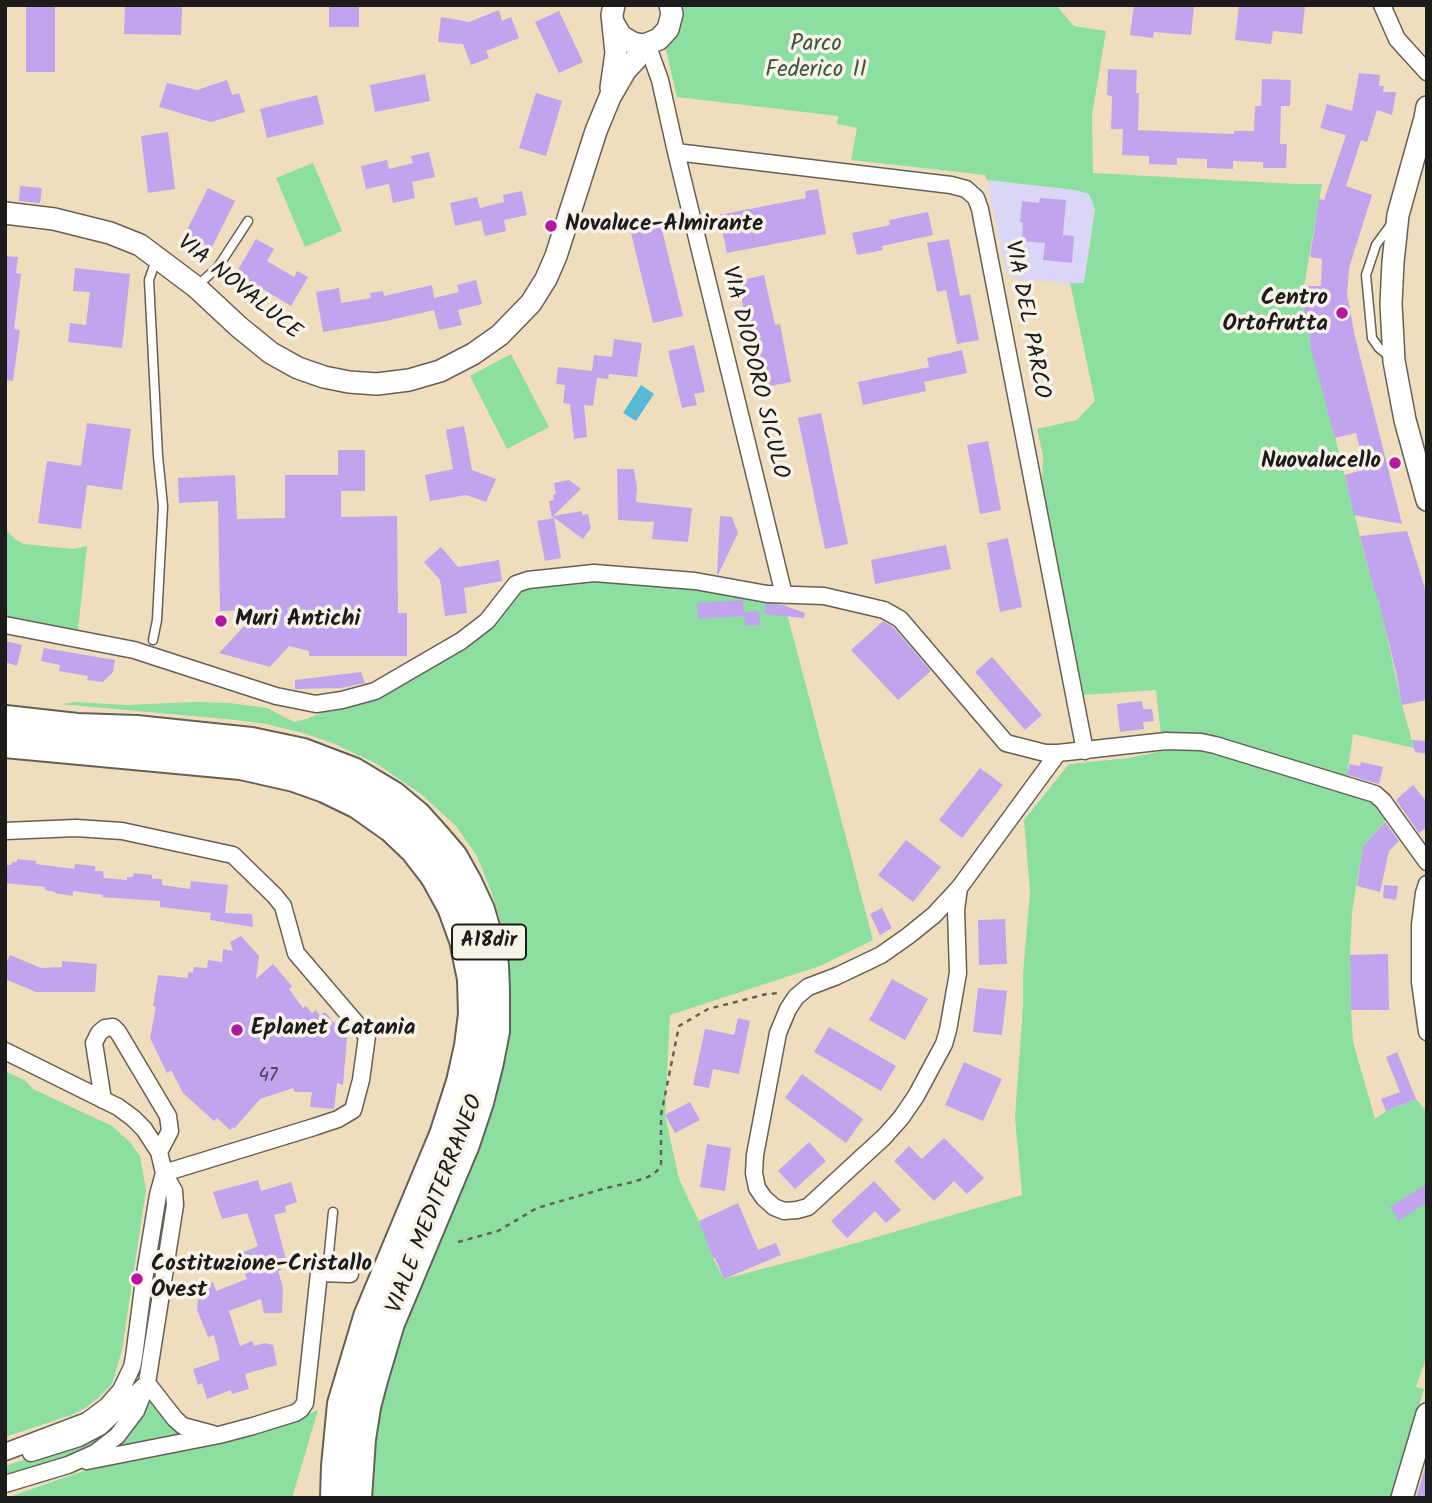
<!DOCTYPE html>
<style>
body{margin:0}
#map{position:relative;width:1432px;height:1503px;overflow:hidden;background:#f0ddbd;font-family:Kalam,sans-serif}
canvas{display:block}
.frame{position:absolute;inset:0;border:7px solid #1c1c1c;pointer-events:none}
</style>
<div id="map">
<canvas width="1432" height="1503"></canvas>
<div class="frame"></div>
</div>
<script>
const context = document.querySelector('canvas').getContext('2d');
context.lineJoin = 'round';
function paint(path, color) { context.fillStyle = color; context.fill(path, 'evenodd'); }
const toPath = rows => new Path2D(rows.map(r => 'M' + r).join(''));
function trace(path, color, width, dash) { context.strokeStyle = color; context.lineWidth = width; context.lineCap = dash ? 'butt' : 'round'; context.setLineDash(dash || []); context.stroke(path); }
function write(font, color, halo, rows, align = 'center') {
  context.font = font + ' Kalam,sans-serif'; context.lineWidth = 7; context.setLineDash([]); context.textBaseline = 'middle'; context.strokeStyle = halo; context.fillStyle = color; for (const [text, x, y, turn = 0] of rows) {
    context.save(); context.translate(x, y); context.rotate((+turn || 0) * Math.PI / 180); context.textAlign = isNaN(turn) ? turn : align; if (halo) context.strokeText(text, 0, 0); context.fillText(text, 0, 0); context.restore();
  }
}
paint(toPath([
 [987,180,1075,190,1089,194,1095,209,1084,284,1015,279,1007,274]
]), '#d9d6f7');
paint(toPath([
 [677,5,1056,5,1074,26,1106,31,1092,115,1093,173,1296,184,1322,184,1304,286,1304,314,1367,564,1382,614,1402,705,1414,748,1353,734,1347,777,1161,735,1156,690,1083,695,1042,491,1043,456,1037,429,1077,420,1095,401,1070,283,1084,283,1095,209,1089,194,1075,190,987,180,985,175,851,160,857,128,837,124,838,116,677,97,666,50,680,26],
 [313,163,342,231,305,247,276,178],
 [511,354,549,427,507,449,470,376],
 [5,529,15,539,23,544,74,549,87,546,78,630,5,616],
 [592,578,702,588,767,600,785,606,873,940,820,966,670,1015,665,1115,679,1179,703,1230,713,1258,724,1279,804,1258,1022,1195,1015,1117,1023,1006,1023,974,1030,891,1024,820,1069,764,1129,758,1167,750,1188,749,1215,753,1343,791,1373,801,1388,818,1363,846,1352,912,1350,955,1351,1010,1353,1042,1375,1119,1386,1111,1416,1099,1427,1112,1427,1356,1416,1387,1424,1389,1392,1498,372,1498,373,1468,380,1416,393,1361,438,1242,485,1133,509,1040,511,1000,508,958,502,926,491,891,477,856,455,825,421,794,377,764,335,744,303,733,266,724,236,720,60,704,77,702,126,705,195,702,229,703,267,708,294,722,306,719,342,705,376,694,521,588],
 [5,1071,26,1081,33,1089,112,1126,129,1141,140,1156,146,1190,122,1350,112,1384,97,1399,85,1408,74,1414,5,1437],
 [151,1401,154,1402,182,1432,181,1436,114,1449,136,1424],
 [125,1410,114,1429,91,1447,55,1461,5,1474,5,1466,83,1441],
 [318,1410,292,1498,6,1498,92,1468,265,1432]
]), '#8cdfa1');
paint(toPath([
 [641,385,654,394,636,421,623,413]
]), '#56b9d5');
paint(toPath([
 [26,5,55,5,55,72,26,72],
 [329,5,359,5,359,27,329,27],
 [1134,5,1176,5,1194,7,1191,35,1154,32,1153,38,1130,35],
 [1239,5,1305,5,1302,34,1273,31,1271,44,1235,40],
 [125,6,182,6,181,35,124,34],
 [499,10,502,21,511,17,519,38,486,51,489,58,471,65,463,44,438,42,441,17,469,22],
 [559,11,583,62,559,73,535,22],
 [1108,69,1137,70,1136,93,1139,93,1138,130,1157,131,1234,134,1234,131,1254,131,1255,106,1261,106,1262,79,1291,80,1290,106,1281,106,1280,144,1287,144,1286,168,1263,168,1263,162,1233,161,1233,169,1207,168,1207,159,1177,158,1177,165,1149,164,1149,156,1122,155,1123,129,1111,129,1112,96,1107,95],
 [1359,73,1380,75,1379,86,1384,86,1383,92,1396,92,1392,115,1377,110,1367,142,1361,140,1346,186,1372,195,1349,268,1347,294,1355,337,1402,524,1354,515,1345,475,1365,469,1356,433,1335,438,1311,349,1307,314,1304,314,1304,286,1321,286,1322,259,1310,257,1319,199,1324,200,1346,135,1320,128,1327,104,1352,111],
 [425,74,430,101,375,112,370,85],
 [227,80,232,95,239,93,245,112,211,122,159,107,167,83,197,90],
 [536,93,562,101,546,156,519,148],
 [317,95,324,124,267,138,260,109],
 [168,132,175,189,148,193,141,136],
 [429,152,435,177,412,182,415,198,393,203,389,184,366,189,361,166,387,160,389,169,413,163,411,156],
 [20,186,42,188,40,203,19,201],
 [208,188,235,201,209,253,182,240],
 [818,189,826,234,727,253,719,215,806,198,805,191],
 [522,191,527,215,504,220,506,231,485,236,481,220,455,226,450,203,477,197,480,208,504,202,503,195],
 [1040,198,1066,200,1063,235,1074,236,1072,263,1043,260,1045,243,1022,241,1023,223,1020,222,1022,201,1039,203],
 [928,212,933,235,882,246,883,250,857,255,852,233,890,225,889,220],
 [661,226,683,316,653,323,631,233],
 [256,239,274,249,267,261,294,277,297,271,308,277,291,306,236,273],
 [949,239,960,296,970,294,979,340,957,344,946,290,937,292,927,243],
 [5,256,18,257,16,273,21,274,14,329,20,330,13,381,5,380],
 [75,268,130,274,122,348,68,342,70,323,86,325,90,292,73,291],
 [764,275,775,325,780,324,791,382,765,387,755,337,749,338,738,281],
 [476,280,482,304,458,310,462,325,439,330,434,310,386,321,323,332,316,292,339,288,341,303,371,298,370,293,383,291,384,296,432,285,434,298,459,292,457,285],
 [614,339,642,343,637,377,609,374,608,379,597,378,593,406,584,405,587,437,574,439,570,404,563,403,565,385,556,384,558,367,592,371,594,355,612,357],
 [694,345,705,392,694,394,697,405,682,408,668,351],
 [962,350,967,373,924,382,926,391,863,405,858,382,929,367,927,358],
 [821,413,848,544,825,549,798,418],
 [87,423,131,429,122,490,87,485,81,529,38,523,47,461,81,466],
 [464,426,472,470,496,479,486,502,466,495,430,501,425,475,453,469,446,430],
 [988,441,1001,510,980,514,967,445],
 [338,450,365,450,365,491,341,491,341,517,397,516,398,613,407,613,407,656,309,656,309,651,289,646,270,667,219,653,259,610,220,611,218,501,179,503,178,478,235,475,237,519,285,518,285,475,338,475],
 [617,469,634,469,637,488,636,502,692,508,688,542,652,539,654,522,618,520],
 [569,480,581,489,553,516,582,511,582,515,588,514,591,528,583,539,553,517,552,518,549,501,554,500,553,495,556,494,554,483],
 [720,516,732,517,738,533,718,575,717,574],
 [554,518,561,558,545,561,537,521],
 [1407,531,1427,595,1427,700,1402,705,1396,672,1378,599,1377,599,1370,575,1360,536],
 [1008,538,1022,607,1000,612,987,543],
 [946,545,951,569,875,584,871,560],
 [441,547,458,567,499,560,502,581,464,588,467,613,445,616,440,580,424,562],
 [743,600,744,616,698,619,697,603],
 [766,604,783,605,805,613,804,618,764,614],
 [759,611,760,625,745,626,744,612],
 [883,621,893,627,931,671,898,700,851,650],
 [5,641,22,645,17,666,5,662],
 [44,648,115,660,113,672,103,682,87,680,88,676,59,671,60,665,41,661],
 [992,657,1042,715,1025,730,975,672],
 [361,672,365,683,341,688,295,689,295,680],
 [1142,701,1143,709,1152,709,1154,721,1143,722,1144,729,1120,732,1117,704],
 [1412,740,1427,741,1427,754,1415,752],
 [1361,762,1383,767,1379,784,1347,775,1350,764,1360,766],
 [980,768,1003,785,962,838,939,820],
 [1413,785,1427,802,1427,827,1419,833,1396,800],
 [1385,822,1399,841,1389,851,1380,892,1357,886,1363,846],
 [906,840,941,867,913,902,878,875],
 [17,859,36,861,36,864,74,869,75,864,95,866,95,871,103,871,104,878,127,880,127,877,133,877,134,873,152,875,152,879,162,879,162,885,190,889,191,881,228,885,225,913,252,914,253,927,210,920,211,913,160,907,160,901,102,897,103,895,73,891,73,896,55,893,55,892,45,890,45,887,5,883,5,865,11,865,12,862,17,862],
 [1384,885,1398,886,1396,900,1383,898],
 [882,908,892,928,880,935,870,914],
 [1005,919,1007,964,979,965,978,920],
 [241,936,259,956,256,979,273,964,292,986,289,989,303,1008,306,1006,312,1013,316,1010,320,1016,325,1012,347,1038,343,1085,337,1083,334,1109,310,1107,312,1092,295,1092,293,1088,260,1099,234,1129,233,1127,230,1130,217,1118,214,1121,183,1093,171,1070,167,1073,150,1038,156,1007,153,1006,158,975,188,978,188,972,193,973,194,967,207,968,208,960,222,962,223,949,233,951,230,942],
 [1388,954,1389,1010,1351,1010,1350,955],
 [10,955,41,968,62,967,62,961,97,964,95,992,36,992,5,979,5,966],
 [892,979,928,999,905,1040,869,1020],
 [978,988,1007,991,1002,1035,973,1032],
 [738,1018,750,1021,739,1074,713,1069,709,1088,693,1085,705,1029,734,1035],
 [829,1027,896,1066,881,1091,814,1052],
 [1397,1052,1416,1099,1386,1111,1381,1099,1400,1092,1386,1057],
 [964,1062,1002,1079,983,1121,945,1105],
 [802,1074,863,1119,846,1143,785,1098],
 [690,1102,700,1120,675,1133,665,1115],
 [944,1138,984,1178,967,1194,954,1181,934,1201,894,1161,909,1146,922,1159],
 [809,1142,826,1161,795,1189,778,1171],
 [707,1144,731,1148,725,1191,700,1187],
 [258,1180,261,1191,291,1182,297,1202,285,1206,286,1212,274,1215,286,1259,279,1261,281,1270,278,1271,283,1288,282,1313,264,1313,261,1299,229,1311,240,1346,252,1341,254,1346,265,1343,273,1345,277,1365,245,1374,249,1389,232,1394,231,1390,207,1399,202,1383,198,1385,193,1369,220,1360,214,1335,208,1337,197,1310,199,1287,213,1282,216,1291,247,1279,237,1255,258,1246,247,1213,222,1219,213,1192],
 [874,1181,901,1210,886,1223,875,1211,847,1238,831,1221],
 [1427,1184,1427,1202,1399,1221,1390,1207],
 [738,1203,758,1250,776,1243,781,1255,724,1279,715,1258,713,1258,699,1221],
 [1427,1461,1427,1498,1416,1498]
]), '#c1a4ed');
const service = toPath([
 [198,285,218,267,248,221],
 [1390,357,1379,348,1372,338,1366,275,1376,245,1392,223],
 [153,640,157,620,163,506,158,456,149,280,156,260],
 [319,1273,328,1263,333,1212]
]);
const minor = toPath([
 [1382,5,1397,39,1427,72],
 [647,44,660,80,676,152,784,595],
 [676,152,951,185,966,189,976,198,980,209,1085,751],
 [5,625,134,650,276,696,316,704,342,700,375,691,461,641,487,621,516,584,528,580,594,573,695,581,767,594,824,596,884,610,900,619,1006,743,1045,753,1058,753,1166,741,1201,742,1215,745,1375,794,1383,801,1427,862],
 [5,831,76,828,122,831,233,855,275,896,283,906,296,953,367,1036,361,1080,353,1110,338,1119,314,1127,164,1173],
 [1427,884,1424,893,1420,925,1420,982,1427,1032],
 [959,888,956,910,958,973,948,1030,944,1044,916,1096,901,1118,884,1137,808,1207,797,1210,784,1211,774,1207,764,1198,757,1188,754,1173,755,1155,778,1033,788,1009,796,997,808,987,837,976,881,955,908,936,934,915,959,888,1058,753],
 [5,1051,118,1107,133,1118,144,1129,159,1152,164,1173,174,1191,175,1205,147,1383,136,1411,117,1436,95,1453,68,1465,5,1484],
 [103,1100,94,1043,99,1033,105,1028,113,1027,118,1032,168,1116,170,1131,159,1152],
 [5,1452,87,1421,107,1406,121,1390,132,1367,134,1357,144,1280,158,1195,164,1173],
 [31,1453,79,1438,100,1427,147,1383,175,1419,183,1426,213,1434],
 [87,1461,219,1435,253,1426,295,1413,301,1409,305,1403,319,1273,350,1274]
]);
const secondary = toPath([
 [614,24,621,36,633,43,642,45,647,44,659,39,668,29,672,14,670,5],
 [611,88,616,53,612,15,614,5],
 [1427,107,1425,118,1398,215,1393,262,1391,304,1394,361,1405,420,1427,500],
 [5,213,54,219,110,233,140,245,196,287,239,327,271,353,298,368,324,377,349,382,377,384,409,380,440,371,473,354,500,335,531,303,546,279,556,256,596,131,610,97,625,71,636,59,642,45],
 [1402,1498,1427,1414]
]);
const motorway = toPath([
 [5,720,77,728,136,730,251,742,303,753,353,772,393,796,417,816,435,836,453,857,467,882,480,910,491,947,494,966,495,990,495,1031,489,1062,479,1102,465,1144,390,1323,373,1380,366,1407,361,1439,357,1498],
 [5,743,241,765,294,777,325,788,358,804,392,828,415,850,435,876,452,907,464,940,472,979,473,1014,469,1046,461,1082,444,1135,368,1317,342,1404,336,1466,335,1498]
]);
trace(service, '#666054', 11);
trace(minor, '#666054', 19);
trace(secondary, '#666054', 24);
trace(motorway, '#666054', 32);
trace(toPath([
 [458,1242,498,1231,537,1208,606,1188,633,1182,648,1177,657,1171,661,1164,661,1115,679,1026,708,1009,767,994,780,993]
]), '#666054', 2.5, [5, 5]);
trace(service, '#fff', 8);
trace(minor, '#fff', 16);
trace(secondary, '#fff', 21);
trace(motorway, '#fff', 28);
for (const [x, y, r, color] of [
 [551,226,7,"#b5179e"],
 [1342,313,7,"#b5179e"],
 [1395,463,7,"#b5179e"],
 [221,621,7,"#b5179e"],
 [237,1030,7,"#b5179e"],
 [137,1279,7,"#b5179e"]
]) { const dot = new Path2D(); dot.arc(x, y, r, 0, 2 * Math.PI); context.fillStyle = color; context.fill(dot); trace(dot, '#f7f3e8', 2.5); }
write('19px', '#453e50', null, [
 ["47",268,1078]
]);
for (const [x, y, w] of [
 [489,942,74]
]) { const box = new Path2D(); box.roundRect(x - w / 2, y - 17.5, w, 35, 5); context.fillStyle = '#f7f3e8'; context.fill(box); trace(box, '#1c1c1c', 2); }
write('bold 21px', '#1c1c1c', null, [
 ["A18dir",489,942]
]);
write('23px', '#3e5644', '#f7f3e8', [
 ["Parco",816,46],
 ["Federico II",816,72]
]);
write('bold 23px', '#1c1c1c', '#f7f3e8', [
 ["Novaluce-Almirante",565,226],
 ["Centro",1328,300,"right"],
 ["Ortofrutta",1328,326,"right"],
 ["Nuovalucello",1381,463,"right"],
 ["Muri Antichi",235,621],
 ["Eplanet Catania",251,1030],
 ["Costituzione-Cristallo",151,1266],
 ["Ovest",151,1292]
], 'left');
write('23px', '#1c1c1c', '#f7f3e8', [
 ["VIA NOVALUCE",238,289,39],
 ["VIA DEL PARCO",1025,320,79],
 ["VIA DIODORO SICULO",753,373,76],
 ["VIALE MEDITERRANEO",437,1205,-69]
]);
</script>
